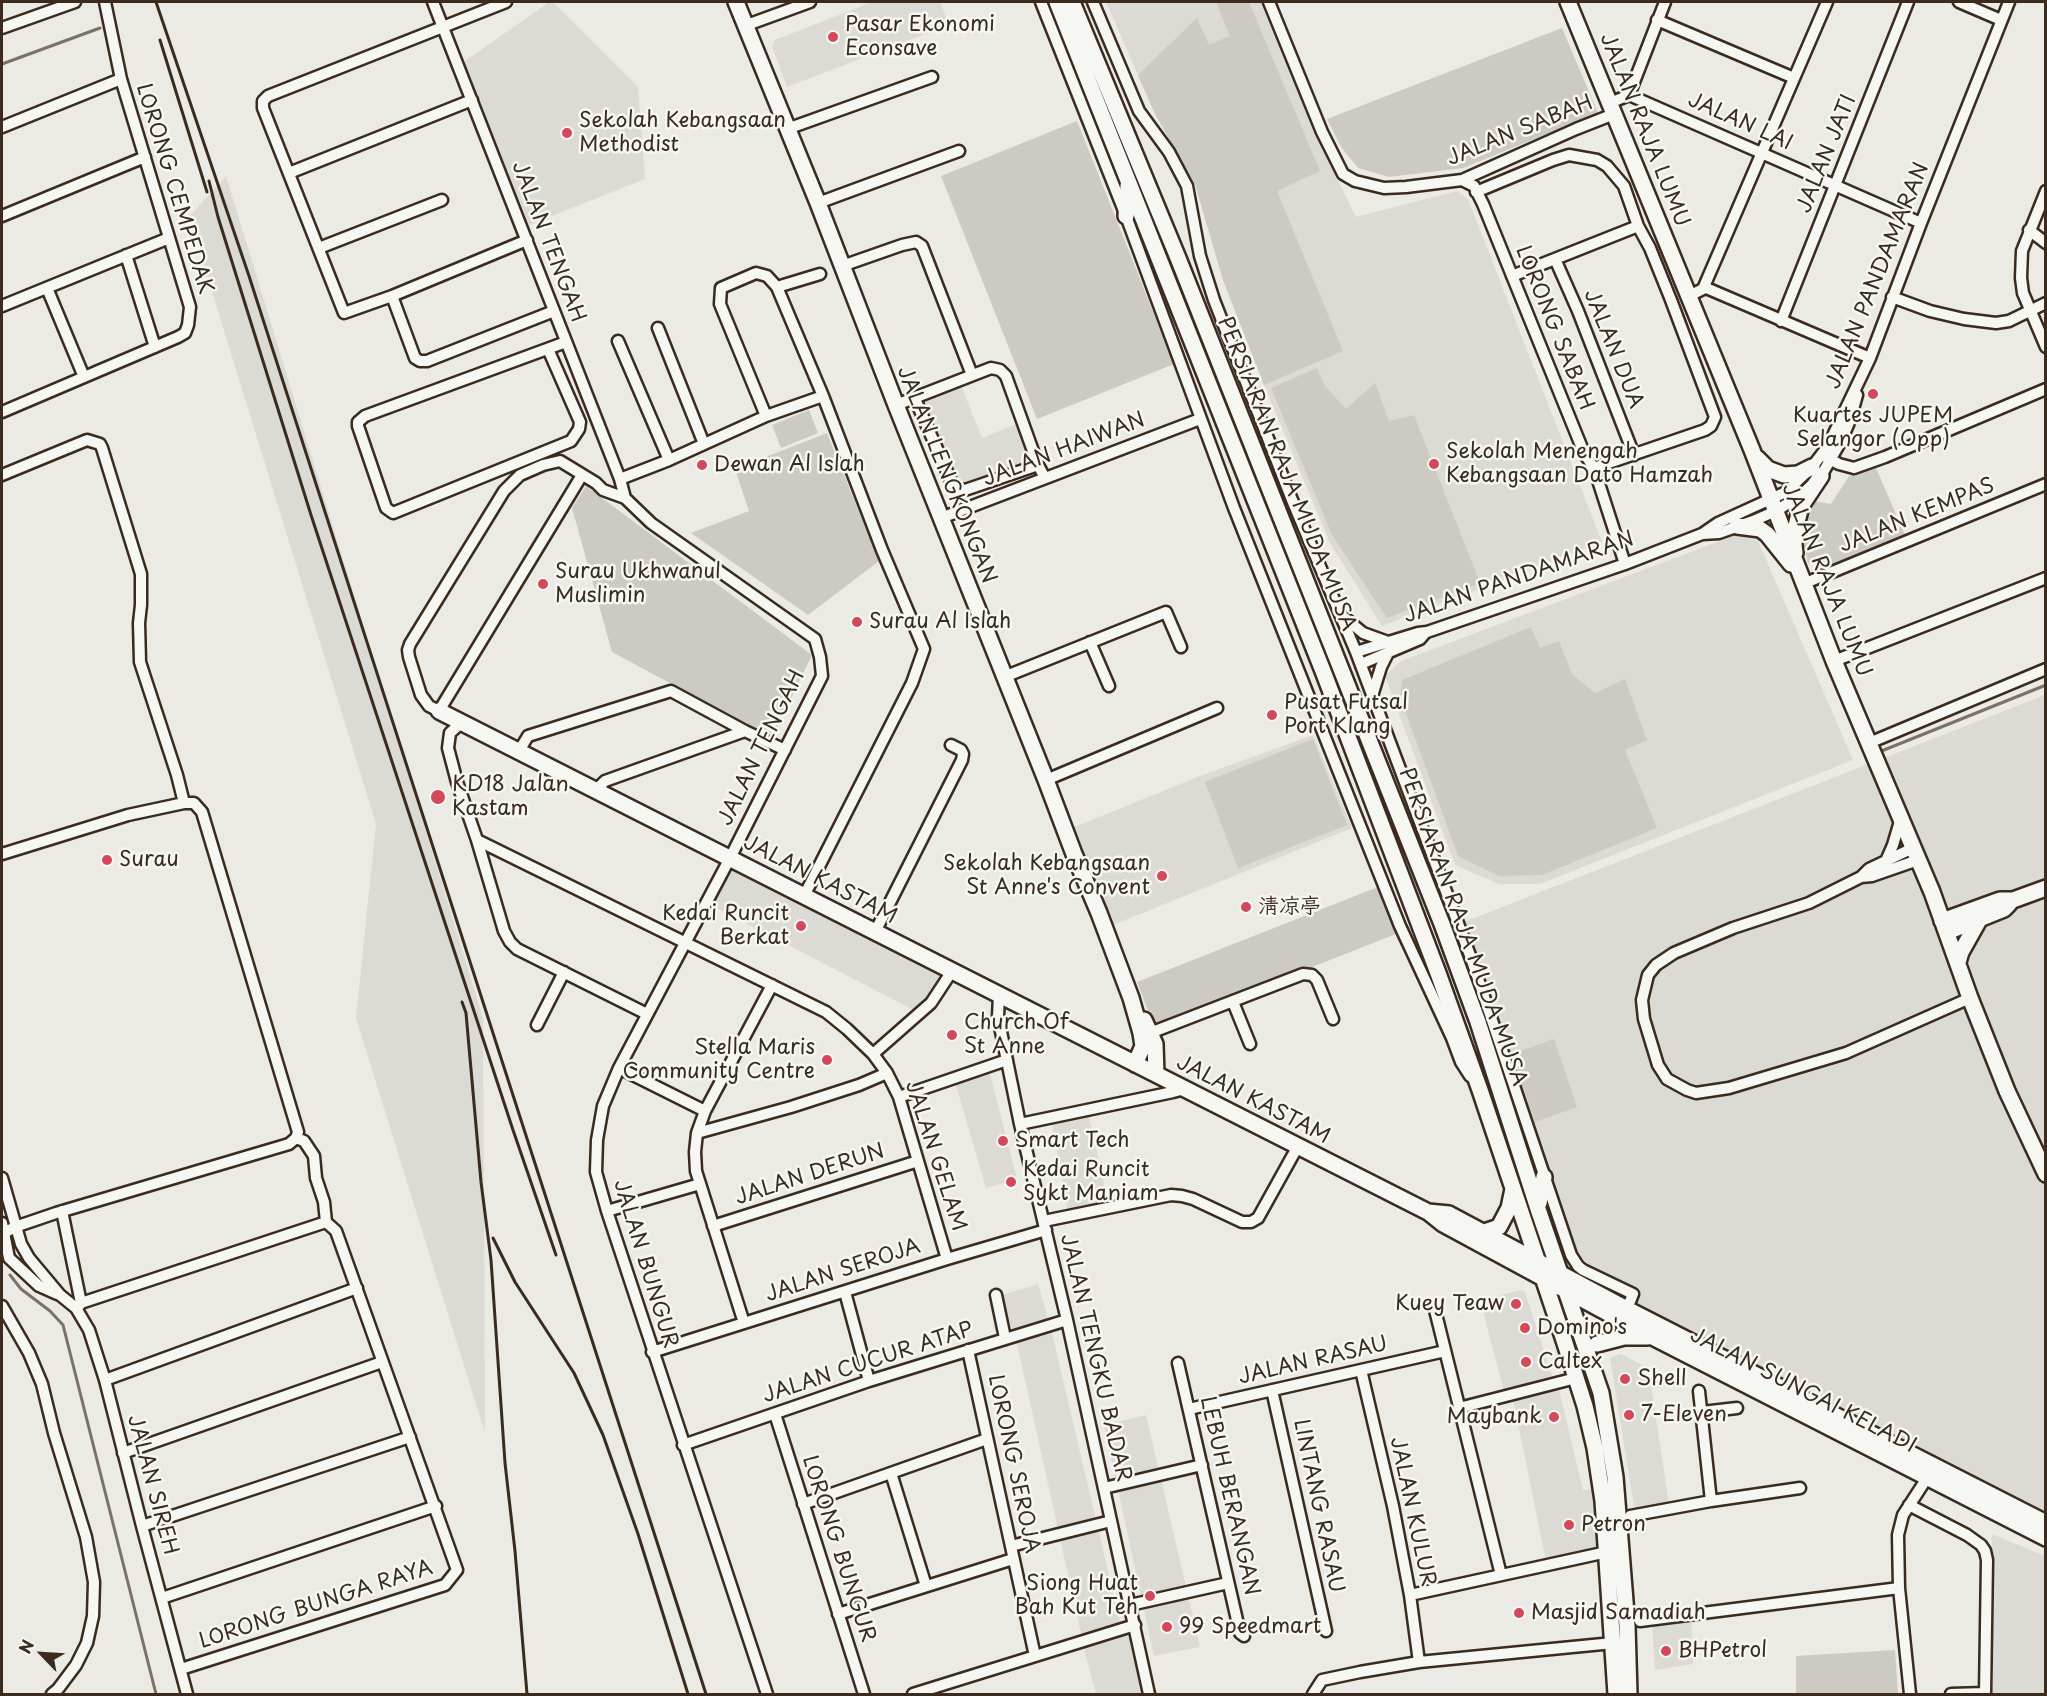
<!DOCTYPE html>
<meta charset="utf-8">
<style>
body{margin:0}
#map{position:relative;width:2047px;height:1696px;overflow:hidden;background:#ebeae5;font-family:"Playpen Sans",sans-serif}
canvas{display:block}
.frame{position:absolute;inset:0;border:3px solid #3b2a1e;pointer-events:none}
.north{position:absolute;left:12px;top:1624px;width:60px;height:60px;-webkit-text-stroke:4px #f6f6f2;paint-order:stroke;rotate:295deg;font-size:16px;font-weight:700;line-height:24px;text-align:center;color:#3b2a1e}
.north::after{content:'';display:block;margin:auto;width:21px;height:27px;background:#3b2a1e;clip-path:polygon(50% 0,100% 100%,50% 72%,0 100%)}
</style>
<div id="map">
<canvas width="2047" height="1696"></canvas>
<div class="frame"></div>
<div class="north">N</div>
</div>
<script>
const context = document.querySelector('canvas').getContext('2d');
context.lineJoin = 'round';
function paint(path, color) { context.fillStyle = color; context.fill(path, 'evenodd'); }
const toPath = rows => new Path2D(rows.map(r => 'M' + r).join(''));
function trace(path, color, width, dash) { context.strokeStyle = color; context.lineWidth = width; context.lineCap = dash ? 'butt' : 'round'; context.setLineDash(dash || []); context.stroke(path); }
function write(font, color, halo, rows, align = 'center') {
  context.font = font + ' "Playpen Sans","LXGW WenKai TC",sans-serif'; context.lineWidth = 5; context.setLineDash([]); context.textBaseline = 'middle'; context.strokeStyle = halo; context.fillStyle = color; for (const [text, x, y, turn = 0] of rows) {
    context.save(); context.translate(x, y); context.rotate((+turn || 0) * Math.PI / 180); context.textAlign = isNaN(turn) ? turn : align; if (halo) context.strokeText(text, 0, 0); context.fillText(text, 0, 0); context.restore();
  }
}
paint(toPath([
 [549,2,553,2,638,87,645,179,529,225,464,62],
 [872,2,940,2,949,25,787,87,772,46,775,40],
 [1106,2,1261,2,1331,166,1356,217,1457,191,1468,199,1602,542,1382,626,1330,543,1264,385,1223,280,1195,184,1155,114],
 [226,176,483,1018,485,1433,356,1018,376,824,189,217],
 [960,383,982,438,1019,423,1033,463,965,487,955,482,918,401],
 [1736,535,1758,541,1853,760,1540,884,1499,884,1455,865,1385,676,1401,661],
 [2045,695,2045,1513,1583,1279,1464,922],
 [1313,735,1352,828,1113,925,1072,828,1200,776],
 [731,865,946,974,928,1000,916,1011,710,905],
 [989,1070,1017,1179,986,1188,955,1082],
 [1088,1112,1109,1206,1068,1213,1051,1120],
 [1038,1284,1051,1329,1121,1626,1082,1638,1016,1339,1000,1296],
 [1521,1290,1525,1292,1552,1376,1504,1391,1480,1300],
 [1621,1354,1642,1365,1652,1391,1669,1505,1635,1512,1610,1358],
 [1558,1386,1583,1490,1594,1489,1599,1550,1546,1561,1513,1399],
 [1146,1415,1200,1647,1154,1656,1104,1425],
 [1992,1534,2045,1556,2046,1694,1989,1694],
 [1691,1620,1693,1664,1655,1670,1652,1626],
 [1132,1629,1146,1694,1096,1694,1083,1645]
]), '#dcdad4');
paint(toPath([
 [1216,2,1249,2,1320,171,1277,191,1343,351,1264,385,1223,280,1195,184,1155,114,1138,75,1197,18,1209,45,1230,36],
 [1562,28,1598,113,1463,168,1389,177,1358,168,1341,147,1327,119],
 [1077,121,1174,364,1037,419,941,176],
 [1317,368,1325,386,1346,409,1375,383,1389,421,1414,415,1480,583,1387,618,1332,535,1271,388],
 [809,410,818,433,781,448,772,425],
 [827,433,879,561,808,615,691,533,749,511,735,469],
 [1876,468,1905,535,1825,569,1808,563,1802,534,1815,501,1831,504,1849,476],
 [586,486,812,655,772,738,612,652,572,508],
 [1531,627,1540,648,1559,641,1572,674,1595,693,1625,679,1647,740,1625,750,1657,828,1542,875,1499,876,1458,856,1400,697,1402,680],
 [1313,739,1347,825,1238,868,1205,782],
 [1378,887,1396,934,1155,1029,1137,982],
 [1554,1039,1577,1107,1535,1122,1512,1054],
 [1895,1650,1898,1694,1796,1694,1796,1656]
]), '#cdcac4');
trace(toPath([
 [2,64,100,28],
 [1879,752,2046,685],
 [10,1275,21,1289,50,1311,63,1325,156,1694]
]), '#7c7167', 3);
const street = toPath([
 [433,2,620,479,625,498,651,523,815,639,820,657,822,676,730,858,619,1068,603,1106,597,1140,596,1172,607,1211,767,1694],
 [506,2,268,96,263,101,263,108,344,313,392,296,527,240],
 [1041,2,1126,216,1234,508,1400,926,1452,1038,1461,1062,1470,1076],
 [1093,2,1139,111,1169,152,1187,186,1200,256,1214,300,1292,500,1356,652,1471,958,1571,1255,1578,1266,1583,1270,1633,1294,1627,1309],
 [1269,2,1322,132,1343,174,1355,181,1384,188,1406,187,1462,180,1576,129,1614,114],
 [1959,2,2001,20],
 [1657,20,1794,78],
 [747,25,810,2],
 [2,28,75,2],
 [1629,95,1665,2],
 [1610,103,1629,95,1921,223],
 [2,127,121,79],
 [787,129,932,77],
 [289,173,472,100],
 [1462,180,1474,186,1483,204,1584,453,1594,468,1625,564],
 [2046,191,2022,251,2021,278,2023,293,2046,347],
 [1476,192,1553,160,1569,155,1597,160,1607,166,1624,186,1638,226,1650,248,1671,300,1715,417,1711,426,1705,430,1594,468],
 [818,203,959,151],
 [2,216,145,157],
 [2029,230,2046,243],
 [319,248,442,200],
 [126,255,155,347],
 [1555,259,1578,311,1634,455],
 [842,266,902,245,916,242,922,246,972,375],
 [1512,276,1638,226],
 [777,287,820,274],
 [1704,287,1870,358],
 [47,288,84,377],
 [392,296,415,358,420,361,427,361,554,311],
 [1689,296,1703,289,1827,2],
 [1892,297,1930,311,1964,319,1996,323,2009,321,2046,303],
 [2,306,169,238],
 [1781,321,1908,2],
 [658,328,704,444],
 [618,341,669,460],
 [548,349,580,422,579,429,571,441,393,513,386,508,358,426,358,422,365,416,566,342],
 [915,399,953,485,958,489,965,490,1038,465],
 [896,405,991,368,1000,370,1006,376,1038,465,1045,478],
 [2,412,178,337,185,333,188,325,190,307,121,79,105,2],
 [766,416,720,304,721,288,756,273,767,276,777,287,823,396],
 [1822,455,1839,464,1854,468,1885,457,2046,389],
 [2,475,87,440,100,444,102,448,141,574,141,605,139,623,140,662,177,775,184,803,128,815,2,854],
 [582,475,439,711,429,706,421,695,409,657,408,650,410,644,504,491,520,475,543,465,560,461,596,483,603,490,625,498],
 [620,479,669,460,766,416,823,396,882,550,924,649,912,683,804,896],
 [941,518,1200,419],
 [1702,534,1719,533,1753,521,1776,511,1801,495,1821,476,1841,441,1850,420,1857,395],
 [1803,584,2046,484],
 [1345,618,1363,633,1388,642],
 [1090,642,1109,686],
 [1356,652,1418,633,1427,632,1625,564,1702,534,1718,523,1786,492,1812,467,1828,446,1870,358,1921,223,2009,2],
 [1834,661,2046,578],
 [1361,664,1420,639,1426,632],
 [1004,677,1166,612,1181,647],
 [1372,696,1381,667,1388,653],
 [462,722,450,733,448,748,457,782,477,840,504,931,510,942,517,949,647,1014],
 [1869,743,2046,669],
 [519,751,528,736,671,691,745,731,785,750],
 [1046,780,1217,708],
 [596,790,605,781,745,731],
 [477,840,826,1012,847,1029,873,1054,887,1073,899,1097,947,1259],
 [1913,848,1869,869,1861,877,1809,903,1733,928,1674,953,1656,965,1648,975,1642,1000,1644,1019,1658,1065,1667,1079,1687,1090,1696,1093,1729,1088,1846,1053,1970,998],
 [1886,861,1893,845,1901,818],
 [1861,877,1872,876,1918,860],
 [875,932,962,760,963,754,961,750,951,745],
 [999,995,998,1017,1020,1124,1067,1320,1149,1694],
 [1233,1002,1250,1044],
 [537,1025,564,972],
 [1150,1033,1303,974,1312,975,1317,980,1333,1019],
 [873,1054,931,1003,952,971],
 [619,1068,705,1111],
 [899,1097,1007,1060],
 [1020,1124,1173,1092,1185,1089],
 [697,1133,791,1107,859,1085,887,1073],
 [2,1178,21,1244,29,1258,60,1295,76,1308,89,1330,105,1380,142,1526,187,1694],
 [62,1211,81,1303,78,1307],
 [607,1211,700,1184],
 [1044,1221,1171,1195,1182,1196,1193,1199,1242,1222,1251,1222,1258,1218,1298,1146],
 [2,1223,9,1258,39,1286,57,1294],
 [713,1226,918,1161],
 [4,1233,15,1227,56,1213,289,1144,296,1138,298,1132,202,812,194,803,184,803],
 [845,1292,869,1381],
 [996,1295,1005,1338],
 [81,1303,326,1222],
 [2,1306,29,1353,42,1384,54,1433,86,1537,94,1582,93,1616,87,1643,76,1665,58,1689,52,1694],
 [1435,1310,1501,1575],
 [744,1323,696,1171,695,1152,697,1133,705,1111,772,985],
 [968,1350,1035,1656],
 [652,1352,947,1259,1046,1230],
 [1178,1363,1240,1633,1244,1636],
 [1361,1370,1393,1506,1410,1595,1419,1662],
 [105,1380,357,1288],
 [1272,1390,1326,1631],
 [1699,1391,1711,1501],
 [1459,1408,1576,1378],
 [1189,1409,1445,1351],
 [1702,1412,1737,1408],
 [775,1414,864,1694],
 [683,1445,869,1381,1067,1320],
 [123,1453,382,1362],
 [891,1473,926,1586],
 [1104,1488,1202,1465],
 [803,1504,987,1439],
 [1909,1505,1967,1535,1981,1545,1985,1551,1987,1560,1985,1694],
 [1630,1516,1711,1501,1800,1488],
 [142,1526,410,1437],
 [1011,1546,1111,1521],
 [1410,1595,1607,1552],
 [162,1598,436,1506],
 [1130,1605,1228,1583],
 [838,1614,1013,1559],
 [1640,1621,1899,1588],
 [181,1669,445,1585,457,1570,336,1231,326,1222,324,1202,316,1178,314,1156,304,1141,296,1138],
 [913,1694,1135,1625],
 [1313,1694,1322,1680,1360,1672,1419,1662,1613,1643],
 [1910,1694,1899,1588,1898,1535,1903,1515,1927,1478],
 [1951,1694,1985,1693]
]);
const secondary = toPath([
 [736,2,818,203,896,405,1046,780,1074,854,1099,913,1131,998,1141,1033,1143,1046,1135,1064],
 [1057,2,1323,671,1438,973,1480,1090,1564,1340,1585,1406,1595,1448,1603,1501,1616,1694],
 [1072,2,1178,258,1442,924,1478,1022,1538,1209,1601,1393,1615,1477,1627,1626,1629,1694],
 [1568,2,1752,450,1834,661,1932,892,1970,998,2007,1091,2046,1174],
 [1126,216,1128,186],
 [1757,458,1768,469,1784,475,1798,474,1812,467],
 [1737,526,1760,529,1767,534,1791,564],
 [1795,553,1794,545,1796,526,1801,506,1821,476],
 [439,711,1428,1212,1443,1224,1639,1330,2046,1538],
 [1942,921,2000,900,2013,900,2046,888],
 [1947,932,2004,909,2009,904],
 [1958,962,1961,952,1979,920],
 [1144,1020,1155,1044,1156,1074],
 [1539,1203,1544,1177],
 [1428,1212,1449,1214,1627,1309,2046,1523],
 [1484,1232,1499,1227,1509,1208,1513,1189],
 [1597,1344,1624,1337,1648,1337]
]);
trace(street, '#3b2a1e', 15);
trace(secondary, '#3b2a1e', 20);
trace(street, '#f6f6f2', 10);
trace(secondary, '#f6f6f2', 15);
trace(toPath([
 [156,2,249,276,706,1694],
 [160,40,207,192],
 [209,181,218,217,311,515,513,1130,556,1255],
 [462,1002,466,1013,481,1182,491,1260,505,1463,515,1551,527,1694],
 [493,1238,515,1282,574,1373,603,1435,638,1534,688,1694]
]), '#3b2a1e', 3);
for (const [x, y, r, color] of [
 [833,37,6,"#d1495b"],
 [567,133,6,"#d1495b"],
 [1873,394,6,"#d1495b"],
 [1434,464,6,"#d1495b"],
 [702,465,6,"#d1495b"],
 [543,584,6,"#d1495b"],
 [857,622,6,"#d1495b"],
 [1272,715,6,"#d1495b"],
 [438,797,8,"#d1495b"],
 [107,860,6,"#d1495b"],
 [1162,876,6,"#d1495b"],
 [1246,907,6,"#d1495b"],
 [801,926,6,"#d1495b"],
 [952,1035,6,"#d1495b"],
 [827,1060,6,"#d1495b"],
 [1003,1141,6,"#d1495b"],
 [1011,1182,6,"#d1495b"],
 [1516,1304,6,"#d1495b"],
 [1525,1328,6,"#d1495b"],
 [1526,1362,6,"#d1495b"],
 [1625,1379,6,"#d1495b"],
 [1629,1415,6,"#d1495b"],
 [1554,1417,6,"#d1495b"],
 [1569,1525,6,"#d1495b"],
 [1150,1596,6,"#d1495b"],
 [1519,1613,6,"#d1495b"],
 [1167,1627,6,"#d1495b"],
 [1666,1651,6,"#d1495b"]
]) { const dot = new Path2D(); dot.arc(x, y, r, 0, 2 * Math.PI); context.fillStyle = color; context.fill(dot); trace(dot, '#f6f6f2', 2); }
write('21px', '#3b2a1e', '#f6f6f2', [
 ["Pasar Ekonomi",845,25],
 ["Econsave",845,49],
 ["Sekolah Kebangsaan",579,121],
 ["Methodist",579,145],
 ["Kuartes JUPEM",1873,416,"center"],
 ["Selangor (Opp)",1873,440,"center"],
 ["Sekolah Menengah",1446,452],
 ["Kebangsaan Dato Hamzah",1446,476],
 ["Dewan Al Islah",714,465],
 ["Surau Ukhwanul",555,572],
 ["Muslimin",555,596],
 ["Surau Al Islah",869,622],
 ["Pusat Futsal",1284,703],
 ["Port Klang",1284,727],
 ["KD18 Jalan",452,785],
 ["Kastam",452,809],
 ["Surau",119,860],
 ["Sekolah Kebangsaan",1150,864,"right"],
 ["St Anne's Convent",1150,888,"right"],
 ["清凉亭",1258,907],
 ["Kedai Runcit",789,914,"right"],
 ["Berkat",789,938,"right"],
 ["Church Of",964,1023],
 ["St Anne",964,1047],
 ["Stella Maris",815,1048,"right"],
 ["Community Centre",815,1072,"right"],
 ["Smart Tech",1015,1141],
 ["Kedai Runcit",1023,1170],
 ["Sykt Maniam",1023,1194],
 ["Kuey Teaw",1504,1304,"right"],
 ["Domino's",1537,1328],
 ["Caltex",1538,1362],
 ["Shell",1637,1379],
 ["7-Eleven",1641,1415],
 ["Maybank",1542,1417,"right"],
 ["Petron",1581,1525],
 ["Siong Huat",1138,1584,"right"],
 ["Bah Kut Teh",1138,1608,"right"],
 ["Masjid Samadiah",1531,1613],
 ["99 Speedmart",1179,1627],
 ["BHPetrol",1678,1651]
], 'left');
write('21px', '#3b2a1e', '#f6f6f2', [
 ["JALAN LAI",1740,122,24],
 ["JALAN RAJA LUMU",1644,130,68],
 ["JALAN SABAH",1520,131,-22],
 ["JALAN JATI",1827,154,-68],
 ["LORONG CEMPEDAK",174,189,73],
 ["JALAN TENGAH",548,242,69],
 ["JALAN PANDAMARAN",1878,276,-68],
 ["LORONG SABAH",1554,328,68],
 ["JALAN DUA",1613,349,68],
 ["JALAN HAIWAN",1064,450,-21],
 ["PERSIARAN RAJA MUDA MUSA",1286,474,68],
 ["JALAN LENGKONGAN",946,475,68],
 ["JALAN KEMPAS",1917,516,-22],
 ["JALAN PANDAMARAN",1519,578,-19],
 ["JALAN RAJA LUMU",1826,580,68],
 ["JALAN TENGAH",762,748,-64],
 ["JALAN KASTAM",820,880,27],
 ["PERSIARAN RAJA MUDA MUSA",1462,927,70],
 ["JALAN KASTAM",1253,1100,27],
 ["JALAN GELAM",935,1156,72],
 ["JALAN DERUN",810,1175,-18],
 ["JALAN BUNGUR",645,1264,73],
 ["JALAN SEROJA",843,1271,-18],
 ["JALAN TENGKU BADAR",1095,1358,77],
 ["JALAN RASAU",1313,1361,-13],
 ["JALAN CUCUR ATAP",868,1363,-18],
 ["JALAN SUNGAI KELADI",1803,1391,27],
 ["LORONG SEROJA",1013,1464,78],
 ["JALAN SIREH",152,1485,75],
 ["LEBUH BERANGAN",1229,1496,77],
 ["LINTANG RASAU",1318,1506,78],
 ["JALAN KULUR",1412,1512,78],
 ["LORONG BUNGUR",838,1549,72],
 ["LORONG BUNGA RAYA",316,1605,-18]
]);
</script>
